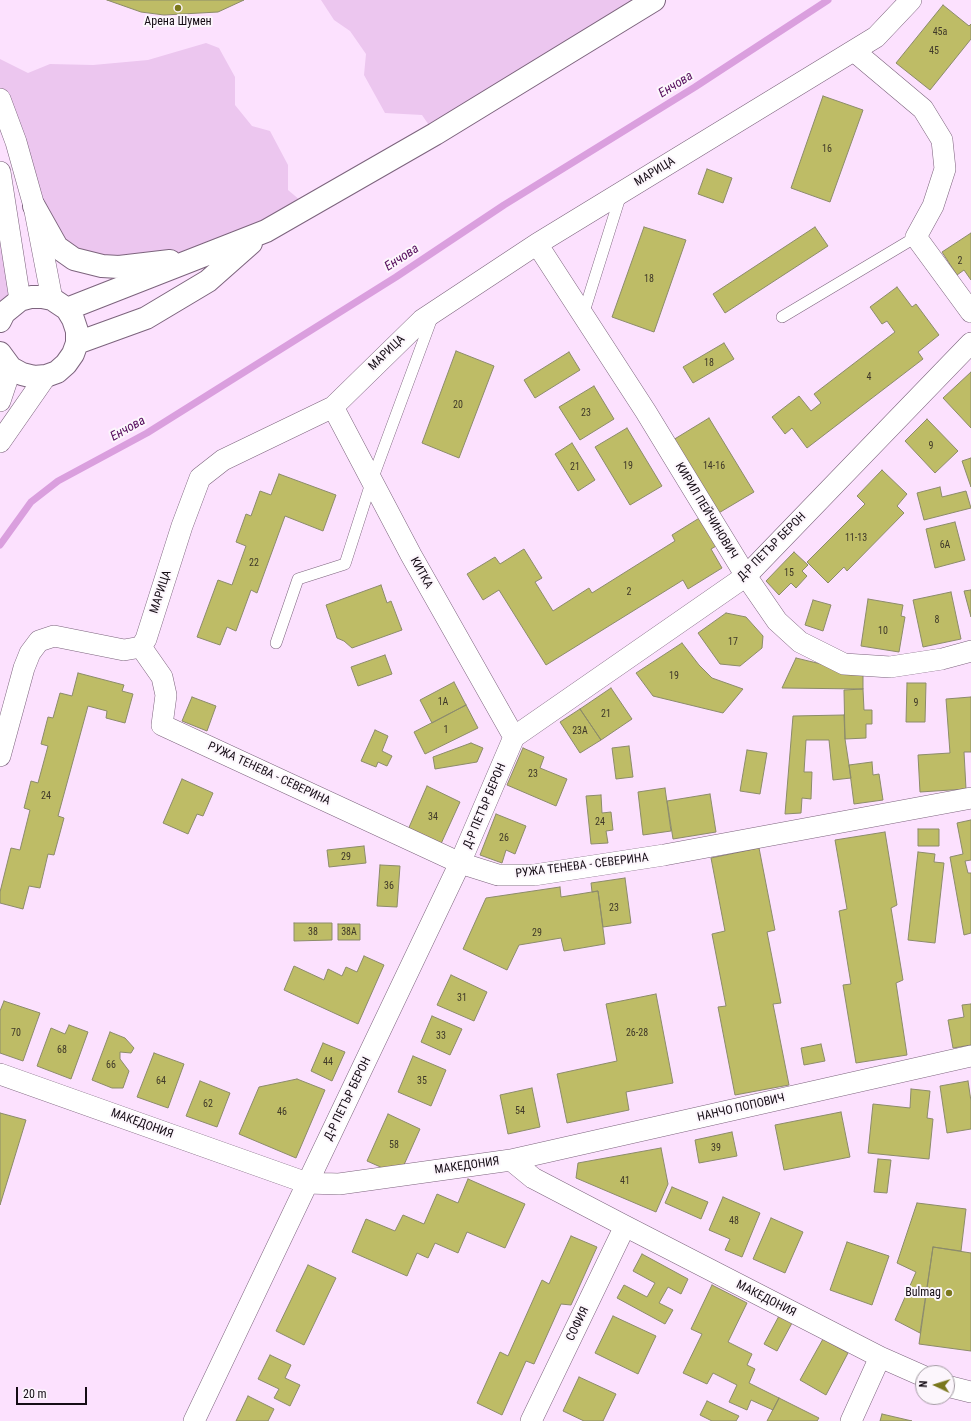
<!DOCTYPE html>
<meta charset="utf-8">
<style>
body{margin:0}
#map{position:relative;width:971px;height:1421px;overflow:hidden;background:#fce1fe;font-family:"Roboto Condensed",sans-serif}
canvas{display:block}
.north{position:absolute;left:915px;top:1365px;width:40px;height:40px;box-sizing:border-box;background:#fcf6fc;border:1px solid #a098a0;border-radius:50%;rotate:274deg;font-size:11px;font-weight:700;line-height:16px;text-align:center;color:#150c15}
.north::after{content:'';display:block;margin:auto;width:14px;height:18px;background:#7a771d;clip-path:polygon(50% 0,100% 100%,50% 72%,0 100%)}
.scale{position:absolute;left:16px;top:1387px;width:71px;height:18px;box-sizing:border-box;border:2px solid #150c15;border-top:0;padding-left:5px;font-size:12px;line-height:14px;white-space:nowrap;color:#150c15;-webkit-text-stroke:3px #fcf6fc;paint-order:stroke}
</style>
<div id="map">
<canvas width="971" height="1421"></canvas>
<div class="north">N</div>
<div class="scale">20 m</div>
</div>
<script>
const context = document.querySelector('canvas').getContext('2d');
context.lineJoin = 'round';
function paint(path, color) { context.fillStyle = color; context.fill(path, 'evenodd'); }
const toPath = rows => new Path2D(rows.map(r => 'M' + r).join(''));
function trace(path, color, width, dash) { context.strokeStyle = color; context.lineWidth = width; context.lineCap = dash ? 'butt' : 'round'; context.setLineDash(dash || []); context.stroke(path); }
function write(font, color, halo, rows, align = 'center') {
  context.font = font + ' "Roboto Condensed",sans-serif'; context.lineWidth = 4; context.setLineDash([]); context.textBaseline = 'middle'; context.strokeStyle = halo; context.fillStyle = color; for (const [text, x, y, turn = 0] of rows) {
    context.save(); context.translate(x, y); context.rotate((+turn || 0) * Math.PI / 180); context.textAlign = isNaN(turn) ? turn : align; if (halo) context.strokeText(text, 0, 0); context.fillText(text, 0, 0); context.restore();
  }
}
paint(toPath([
 [321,0,654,0,435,134,422,115,385,113,364,75,366,54,350,31,334,20],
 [206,43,219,48,235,77,235,105,252,126,270,131,288,165,288,190,307,206,266,231,149,264,57,247,0,99,0,59,28,73,50,64,93,65,148,60],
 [0,172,20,300,0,314]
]), '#ecc6ef');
trace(toPath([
 [0,545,31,502,58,481,147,433,396,277,504,205,695,87,828,0]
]), '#da9fde', 7);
const building = toPath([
 [107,0,244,0,218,12,164,15,141,12,107,0],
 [943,5,969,26,971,24,971,39,930,90,896,63,943,5],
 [823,96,863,110,830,202,791,188,823,96],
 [707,169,732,178,723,203,698,194,707,169],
 [644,227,686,240,654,332,612,317,644,227],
 [815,227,828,246,725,313,713,294,815,227],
 [971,233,971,280,964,270,957,275,942,252,971,233],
 [897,287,912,307,916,304,939,335,918,352,923,359,807,448,792,428,785,434,772,417,799,396,811,411,821,403,814,394,895,332,887,321,882,324,870,307,897,287],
 [724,343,734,359,693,383,683,367,724,343],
 [456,351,494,366,459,458,422,443,456,351],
 [569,352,580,370,535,398,524,380,569,352],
 [971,372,971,428,943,398,971,372],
 [594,386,614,419,580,440,559,407,594,386],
 [709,418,754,492,717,514,673,440,709,418],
 [927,419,958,451,935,473,905,441,927,419],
 [627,428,662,486,630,505,595,447,627,428],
 [572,443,595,480,578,491,555,454,572,443],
 [971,458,971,487,962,461,971,458],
 [882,470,907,494,897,506,904,513,847,571,844,567,828,583,807,562,865,504,857,496,882,470],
 [279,474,336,495,323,531,285,516,257,593,251,590,236,631,227,627,220,645,197,637,218,580,232,585,246,546,236,542,246,514,251,516,260,491,271,495,279,474],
 [940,487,942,497,966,491,971,508,924,520,917,493,940,487],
 [701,517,718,545,711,549,722,568,688,589,683,580,546,665,499,590,483,600,467,574,495,557,500,564,524,549,542,578,535,582,553,611,589,588,592,593,675,541,672,535,701,517],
 [955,522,965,560,935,568,926,529,955,522],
 [794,552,808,565,802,571,807,576,796,588,791,583,779,595,766,581,794,552],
 [381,585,387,603,391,601,402,630,352,648,344,641,337,638,326,605,381,585],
 [971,590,971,617,964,591,971,590],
 [951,592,961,639,923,647,913,600,951,592],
 [868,599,903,605,901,616,905,617,899,652,861,646,868,599],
 [813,600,831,605,823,631,805,625,813,600],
 [726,613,746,617,763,636,762,648,740,666,720,664,698,633,726,613],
 [682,643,699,665,712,678,743,689,723,713,653,696,636,673,682,643],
 [385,655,392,674,358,686,351,667,385,655],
 [796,658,863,674,863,689,782,688,796,658],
 [78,673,124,685,122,691,133,694,125,723,106,718,107,711,88,706,58,816,64,818,54,855,48,854,40,888,29,886,23,909,0,903,0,892,11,848,20,850,30,810,24,808,31,781,38,783,48,746,41,744,48,717,53,718,60,693,72,696,78,673],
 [454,682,466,705,432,723,420,700,454,682],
 [907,683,926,683,925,722,906,722,907,683],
 [611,688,632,719,601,740,580,709,611,688],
 [863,689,864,710,872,710,872,724,866,724,866,738,845,739,844,690,863,689],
 [192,697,216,706,207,731,182,721,192,697],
 [971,697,971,752,964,752,966,789,920,792,918,755,950,753,946,699,971,697],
 [466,705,478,728,425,754,414,732,466,705],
 [580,709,601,740,580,753,560,722,580,709],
 [844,715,845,739,851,778,833,780,829,740,806,740,804,772,812,772,811,799,802,798,801,813,785,814,793,716,844,715],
 [375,730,388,736,382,751,392,756,387,766,378,762,376,767,361,761,375,730],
 [471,743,483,748,477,762,435,769,433,757,471,743],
 [629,746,633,777,616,779,612,748,629,746],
 [523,748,544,757,540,768,567,779,556,806,507,785,523,748],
 [747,750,767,753,760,794,740,791,747,750],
 [872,762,873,775,879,774,883,800,854,804,849,765,872,762],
 [182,779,213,793,203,816,197,814,188,834,163,823,182,779],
 [427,786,460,802,440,846,407,832,427,786],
 [665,788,671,831,643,835,638,792,665,788],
 [710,794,716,832,673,839,667,801,710,794],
 [601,795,602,813,611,812,613,830,606,831,608,843,591,844,586,796,601,795],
 [496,814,526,826,515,854,506,850,502,863,480,855,496,814],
 [971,820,971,860,965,861,968,873,971,873,971,933,964,935,950,857,963,854,957,823,971,820],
 [918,829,939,829,939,846,918,846,918,829],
 [885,832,897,905,891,908,903,980,896,983,907,1055,856,1063,843,985,851,984,839,911,847,909,835,840,885,832],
 [364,846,366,863,329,867,327,850,364,846],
 [759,848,775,930,767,932,781,1003,773,1004,789,1085,735,1095,718,1007,726,1006,712,934,725,931,711,858,759,848],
 [918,852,935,854,934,862,944,863,935,943,908,940,918,852],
 [380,865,400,866,397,907,377,906,380,865],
 [625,878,631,923,603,927,598,891,592,892,591,883,625,878],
 [560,887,561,897,598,891,605,944,564,951,561,938,519,945,507,970,463,949,486,898,560,887],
 [294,923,332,923,332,940,294,941,294,923],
 [338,924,360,924,360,940,338,940,338,924],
 [364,956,384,965,358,1024,284,990,294,966,324,980,328,969,342,976,346,967,357,972,364,956],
 [451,975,487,992,474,1021,437,1005,451,975],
 [656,994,673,1083,626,1092,629,1110,567,1123,557,1074,617,1061,606,1004,656,994],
 [4,1001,40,1013,23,1061,0,1053,0,1011,4,1001],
 [971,1004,971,1045,953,1048,948,1020,964,1017,962,1005,971,1004],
 [432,1016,462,1029,450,1055,421,1042,432,1016],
 [69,1025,88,1032,71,1079,37,1066,51,1028,65,1034,69,1025],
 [110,1032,125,1038,134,1048,131,1053,120,1052,120,1059,129,1071,123,1088,112,1088,92,1080,110,1032],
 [323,1043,345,1052,332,1081,311,1071,323,1043],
 [821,1044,825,1061,804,1065,801,1048,821,1044],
 [154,1053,184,1064,168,1108,137,1097,154,1053],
 [413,1056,446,1070,431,1106,398,1092,413,1056],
 [297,1079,325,1090,296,1158,239,1134,259,1087,297,1079],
 [200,1081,230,1093,217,1127,186,1116,200,1081],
 [968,1081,971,1101,971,1129,947,1133,940,1086,968,1081],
 [532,1088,540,1127,508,1134,500,1095,532,1088],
 [911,1089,930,1091,927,1118,933,1119,929,1159,868,1153,873,1104,910,1108,911,1089],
 [841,1112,850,1157,784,1170,775,1125,841,1112],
 [0,1113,26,1120,0,1205,0,1113],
 [388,1114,420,1129,403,1167,385,1169,367,1161,388,1114],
 [732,1132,737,1156,699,1163,695,1140,732,1132],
 [661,1148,668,1184,656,1212,576,1178,578,1163,661,1148],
 [878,1159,891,1160,887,1193,874,1192,878,1159],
 [468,1179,525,1204,505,1248,467,1232,458,1253,435,1243,428,1258,417,1253,407,1276,352,1252,366,1219,395,1231,403,1215,424,1224,437,1194,458,1203,468,1179],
 [672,1187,708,1202,701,1219,665,1203,672,1187],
 [723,1197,760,1213,742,1257,725,1250,730,1239,709,1230,723,1197],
 [917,1203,966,1209,961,1251,933,1247,920,1333,895,1320,916,1272,897,1263,917,1203],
 [771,1218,803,1232,785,1273,753,1259,771,1218],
 [571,1236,597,1247,571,1305,561,1304,534,1364,526,1361,502,1415,477,1403,500,1352,508,1356,542,1280,549,1284,571,1236],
 [847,1242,889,1256,872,1305,830,1290,847,1242],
 [933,1247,971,1253,971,1351,919,1344,933,1247],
 [642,1254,688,1279,681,1294,668,1287,659,1303,673,1310,665,1324,617,1298,624,1285,647,1297,655,1283,633,1271,642,1254],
 [308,1265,336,1278,304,1345,276,1331,308,1265],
 [712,1285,747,1303,728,1342,752,1354,747,1365,755,1369,749,1383,779,1398,773,1410,751,1400,747,1410,729,1402,737,1385,713,1373,707,1384,683,1373,702,1334,691,1329,712,1285],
 [613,1316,656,1336,638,1374,595,1353,613,1316],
 [779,1316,792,1323,777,1351,764,1344,779,1316],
 [823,1339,848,1353,826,1395,800,1380,823,1339],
 [270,1355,291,1365,285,1378,300,1385,290,1406,274,1398,279,1389,258,1379,270,1355],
 [579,1377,616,1394,603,1421,584,1421,563,1411,579,1377],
 [248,1396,274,1409,268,1421,236,1421,248,1396],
 [779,1398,819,1418,817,1421,767,1421,779,1398],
 [707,1401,739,1416,736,1421,712,1421,700,1415,707,1401],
 [882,1414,912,1421,880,1421,882,1414]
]);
paint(building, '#bebc66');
trace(building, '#8c8b6a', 1);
const lane = toPath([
 [583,315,621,194],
 [782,317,916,237],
 [276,643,298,579,345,564,372,480,433,315]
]);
const street = toPath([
 [854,51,923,109,942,140,945,169,933,206,916,237,971,312],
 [0,99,16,142,34,206,52,299],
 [0,172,20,300],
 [537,244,646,412,746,576,777,621,800,642,844,664,890,667,942,659,971,651],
 [0,401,11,368],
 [333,407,411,555,514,737],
 [0,442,46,376],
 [141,647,162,677,166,695,162,725,460,863,498,875,534,875,664,855,971,798],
 [0,756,24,668,30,653,39,641,54,636,124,650,141,647,146,639,182,526,200,478,223,460,333,407,422,320,537,244,876,37,911,0],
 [0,1074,307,1183,339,1184,511,1160,533,1178,625,1226,880,1357,923,1376],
 [511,1160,971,1056],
 [947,1386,971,1392],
 [194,1421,460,863,514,737,746,576,971,343],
 [531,1421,625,1226],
 [851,1421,880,1357]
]);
const secondary = toPath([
 [34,206,57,247,74,259,102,266,119,267,170,261],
 [67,309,266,231,435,134,654,0],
 [0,321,4,313,20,300,31,297,42,297,52,299,67,309,73,319,77,331,77,343,73,354,66,364,57,372,46,376,34,377,22,374,11,368,0,353],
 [77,343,146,318,208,281,251,243]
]);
trace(lane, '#7c647d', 12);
trace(street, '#7c647d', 22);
trace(secondary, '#7c647d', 24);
trace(lane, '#fff', 11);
trace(street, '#fff', 21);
trace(secondary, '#fff', 22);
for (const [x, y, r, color] of [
 [178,8,4,"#7a771d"],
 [949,1293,4,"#7a771d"]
]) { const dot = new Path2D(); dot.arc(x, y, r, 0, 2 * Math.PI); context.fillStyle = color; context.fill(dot); trace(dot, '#fcf6fc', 1.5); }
write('10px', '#3f3829', null, [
 ["45a",940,32],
 ["45",934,51],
 ["16",827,149],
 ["2",960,261],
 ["18",649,279],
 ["18",709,363],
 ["4",869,377],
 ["20",458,405],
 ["23",586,413],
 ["9",931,446],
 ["19",628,466],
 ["14-16",714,466],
 ["21",575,467],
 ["11-13",856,538],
 ["6А",945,545],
 ["22",254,563],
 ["15",789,573],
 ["2",629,592],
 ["8",937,620],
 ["10",883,631],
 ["17",733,642],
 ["19",674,676],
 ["1А",443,702],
 ["9",916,703],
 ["21",606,714],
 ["1",446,730],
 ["23А",580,731],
 ["23",533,774],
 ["24",46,796],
 ["34",433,817],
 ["24",600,822],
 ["26",504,838],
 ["29",346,857],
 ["36",389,886],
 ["23",614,908],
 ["38",313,932],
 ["38А",349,932],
 ["29",537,933],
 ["31",462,998],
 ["70",16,1033],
 ["26-28",637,1033],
 ["33",441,1036],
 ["68",62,1050],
 ["44",328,1062],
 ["66",111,1065],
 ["64",161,1081],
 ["35",422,1081],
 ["62",208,1104],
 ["54",520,1111],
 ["46",282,1112],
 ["58",394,1145],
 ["39",716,1148],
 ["41",625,1181],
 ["48",734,1221]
]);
write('12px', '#150c15', '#fcf6fc', [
 ["Арена Шумен",178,22],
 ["Bulmag",941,1293,"right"]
]);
write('12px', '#150c15', '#fcf6fc', [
 ["МАРИЦА",655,172,-31],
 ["МАРИЦА",387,353,-44],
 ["КИРИЛ ПЕЙЧИНОВИЧ",706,511,59],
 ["Д-Р ПЕТЪР БЕРОН",772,547,-45],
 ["КИТКА",421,573,61],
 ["МАРИЦА",161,592,-72],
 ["РУЖА ТЕНЕВА - СЕВЕРИНА",269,774,25],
 ["Д-Р ПЕТЪР БЕРОН",485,806,-67],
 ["РУЖА ТЕНЕВА - СЕВЕРИНА",582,866,-7],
 ["Д-Р ПЕТЪР БЕРОН",348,1099,-64],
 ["НАНЧО ПОПОВИЧ",741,1108,-13],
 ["МАКЕДОНИЯ",142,1124,20],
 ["МАКЕДОНИЯ",467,1166,-8],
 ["МАКЕДОНИЯ",766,1299,27],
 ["СОФИЯ",578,1324,-64]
]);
write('italic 13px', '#540b5b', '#fcf6fc', [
 ["Енчова",676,85,-32],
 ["Енчова",402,258,-33],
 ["Енчова",128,429,-29]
]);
</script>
